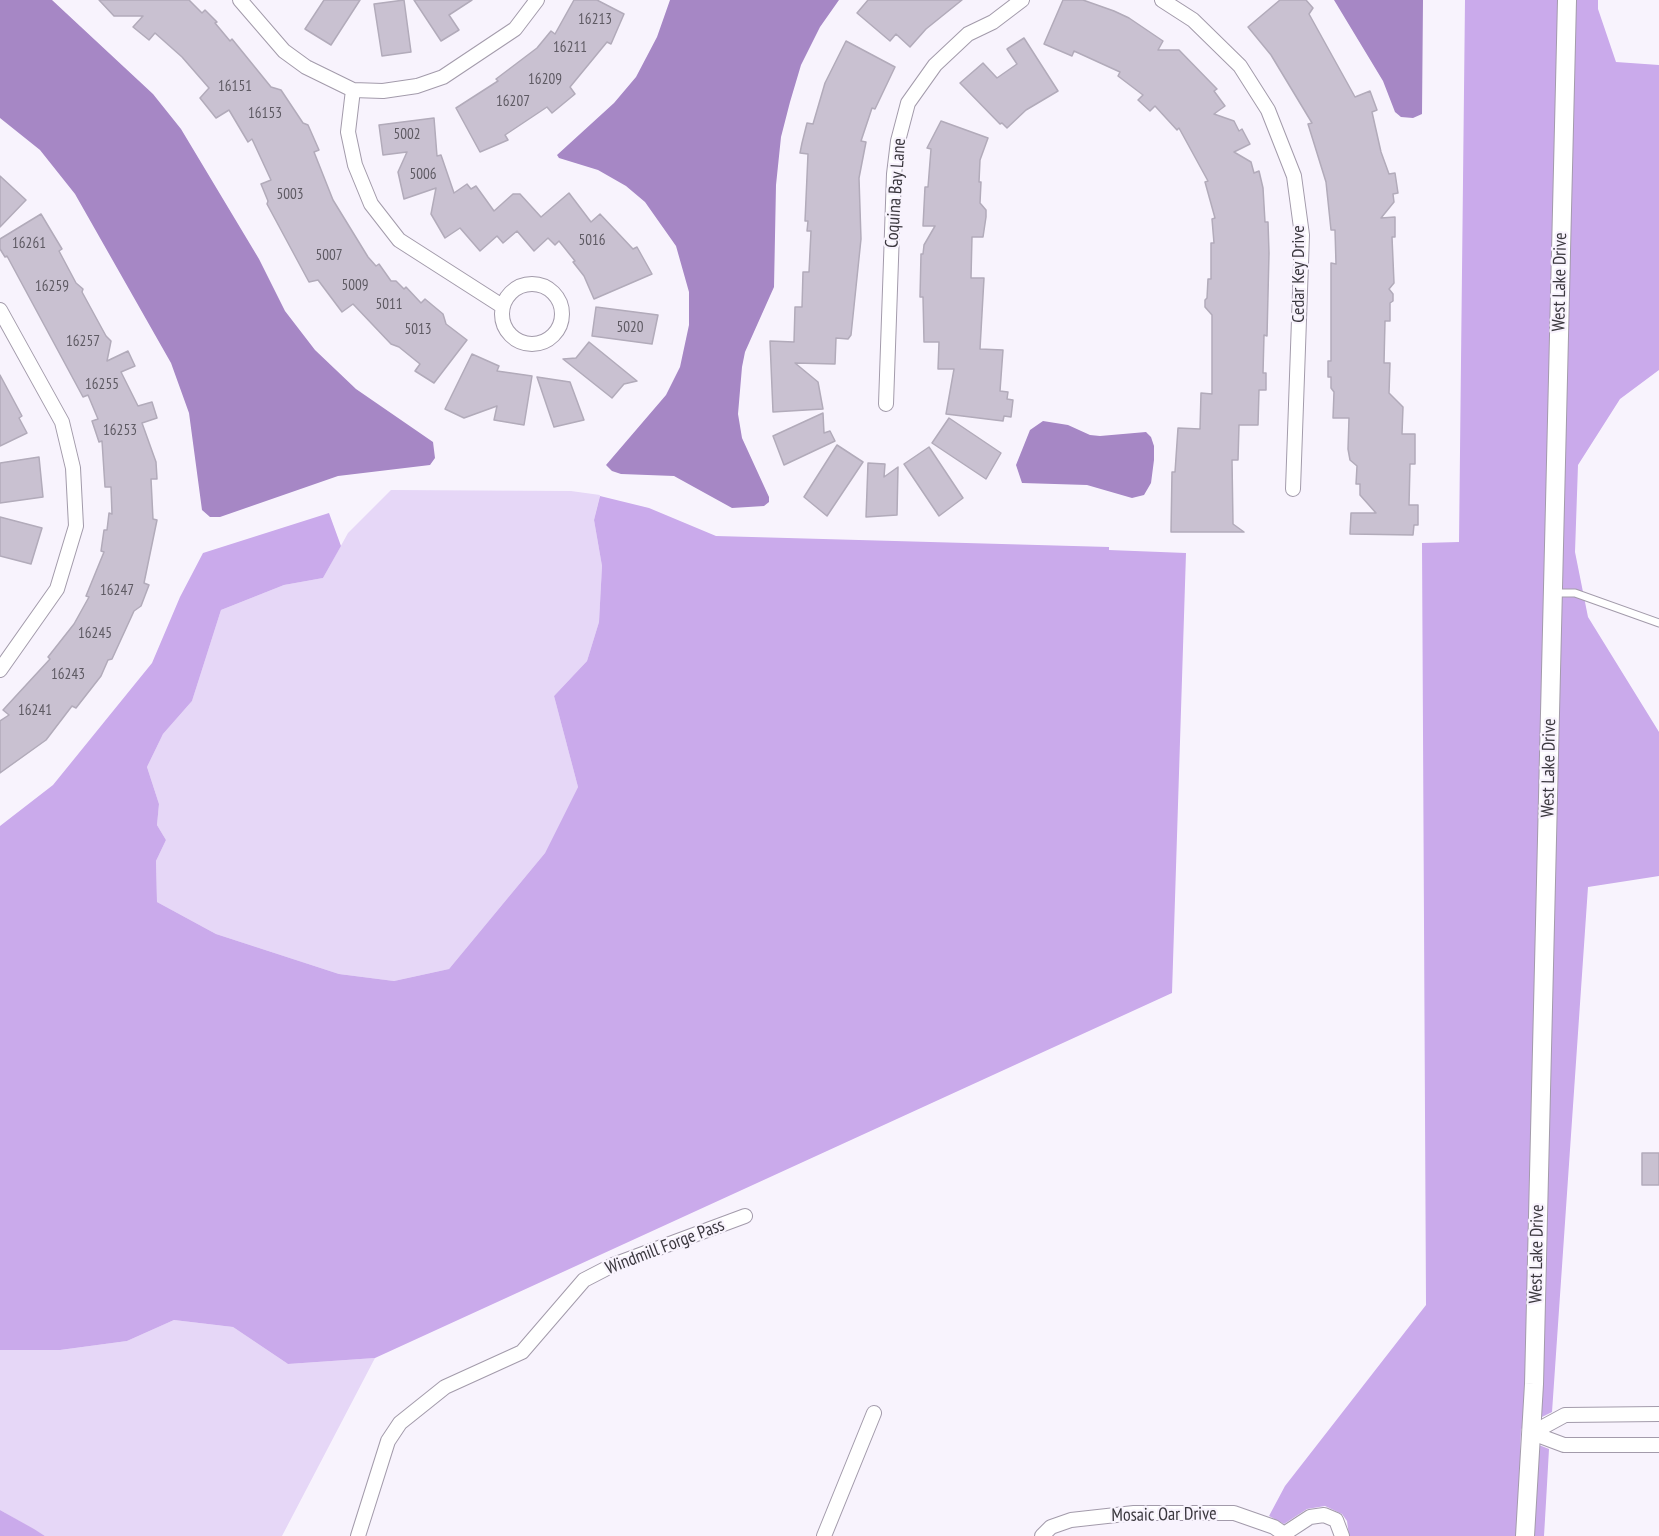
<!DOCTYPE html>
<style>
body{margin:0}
canvas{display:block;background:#f8f3fd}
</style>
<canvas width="1659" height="1536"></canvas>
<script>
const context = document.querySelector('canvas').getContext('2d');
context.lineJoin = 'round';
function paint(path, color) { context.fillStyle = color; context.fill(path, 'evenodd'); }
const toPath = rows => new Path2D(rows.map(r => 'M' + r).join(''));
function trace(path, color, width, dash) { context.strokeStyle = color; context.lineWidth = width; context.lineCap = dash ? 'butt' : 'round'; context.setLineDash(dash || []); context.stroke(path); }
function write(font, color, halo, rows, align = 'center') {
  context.font = font + ' "PT Sans Narrow",sans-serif'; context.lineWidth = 4.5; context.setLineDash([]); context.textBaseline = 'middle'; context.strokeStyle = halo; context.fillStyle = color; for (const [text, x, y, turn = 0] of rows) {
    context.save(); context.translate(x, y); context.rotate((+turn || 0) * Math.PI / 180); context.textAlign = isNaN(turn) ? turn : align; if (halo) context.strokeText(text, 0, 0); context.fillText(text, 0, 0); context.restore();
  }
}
paint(toPath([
 [391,490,571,491,600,495,594,520,602,566,599,622,587,661,554,696,578,787,545,853,449,969,394,981,339,974,216,934,157,902,156,861,166,840,157,825,159,804,147,767,163,734,192,701,221,610,284,585,323,578,348,533],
 [174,1320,233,1327,288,1364,375,1358,282,1536,45,1536,0,1510,0,1350,60,1350,127,1341]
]), '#e6d7f7');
paint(toPath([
 [1465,0,1559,0,1524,1427,1521,1429,1518,1536,1349,1536,1347,1521,1342,1514,1325,1506,1307,1509,1284,1524,1269,1516,1285,1486,1426,1305,1422,543,1459,542],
 [1575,0,1598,0,1598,9,1616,62,1659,65,1659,370,1620,399,1578,465,1575,552,1588,617,1659,732,1659,876,1588,887,1552,1412,1540,1418],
 [600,496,649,508,716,536,1109,547,1109,550,1186,553,1172,993,375,1358,288,1364,233,1327,174,1320,127,1341,60,1350,0,1350,0,826,53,785,152,663,180,597,203,553,329,513,341,546,323,578,284,585,221,610,192,701,163,734,147,767,159,804,157,825,166,840,156,861,157,902,216,934,339,974,394,981,449,969,545,853,578,787,554,696,587,661,599,622,602,566,594,520],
 [1539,1445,1549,1449,1546,1502,1544,1536,1534,1536],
 [0,1510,34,1529,45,1536,0,1536]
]), '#caaaeb');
paint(toPath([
 [0,0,52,0,153,94,181,129,259,259,285,311,315,350,356,389,433,442,435,458,430,465,338,476,220,517,210,517,202,510,189,413,171,363,75,194,40,150,0,118],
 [670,0,839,0,820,27,801,65,790,102,781,137,776,185,774,287,745,352,742,367,738,414,742,438,769,497,769,502,764,506,732,508,674,476,621,474,612,471,606,465,666,395,680,367,689,325,689,292,676,246,645,202,626,186,598,170,559,158,557,155,614,103,636,77,657,37],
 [1334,0,1423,0,1422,114,1413,118,1401,117,1395,112,1383,81],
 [1043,421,1068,425,1090,435,1100,436,1146,432,1151,437,1154,446,1154,460,1151,483,1144,495,1132,498,1087,485,1022,483,1016,465,1030,430]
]), '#a687c5');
const building = toPath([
 [99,0,189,0,202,13,205,10,217,22,215,23,230,41,232,39,271,87,281,90,303,123,308,125,319,150,314,152,333,200,368,257,376,266,379,264,391,281,396,281,404,289,406,287,421,303,425,299,443,314,446,324,467,340,434,383,415,371,420,364,399,347,391,344,353,304,342,312,318,280,309,282,267,204,268,201,261,184,271,180,252,139,248,142,229,110,216,118,200,98,209,88,182,57,155,33,149,40,133,27,143,16,114,16,99,0],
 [324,0,360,0,331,45,305,29,324,0],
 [404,0,411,52,382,56,374,4,404,0],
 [414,0,472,0,449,15,459,30,441,41,414,0],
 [574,0,597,0,624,14,611,44,607,42,570,87,575,94,552,113,547,107,505,135,508,140,480,152,456,108,498,81,496,79,537,48,551,31,555,34,574,0],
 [868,0,962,0,926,29,910,47,896,34,890,41,857,13,868,0],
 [1063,0,1083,0,1114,11,1129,18,1163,41,1158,50,1179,50,1217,89,1214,91,1225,106,1214,114,1234,121,1239,131,1242,129,1250,144,1234,152,1251,162,1254,173,1259,171,1263,188,1265,222,1268,222,1269,253,1267,336,1264,335,1263,373,1266,373,1266,390,1259,390,1258,425,1239,425,1238,460,1232,460,1233,524,1244,532,1171,532,1172,472,1175,472,1178,428,1200,429,1201,393,1212,394,1212,315,1205,307,1205,300,1207,298,1208,279,1211,279,1211,243,1214,243,1212,219,1215,218,1205,182,1208,181,1179,128,1177,130,1155,106,1150,111,1138,100,1143,95,1118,76,1120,72,1074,51,1072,56,1044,44,1063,0],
 [1280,0,1306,0,1313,8,1309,14,1355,97,1370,91,1377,110,1372,112,1381,152,1389,174,1395,173,1398,193,1393,194,1394,202,1381,218,1395,217,1395,237,1392,237,1394,283,1389,289,1393,294,1393,301,1390,303,1390,321,1385,321,1384,363,1390,363,1389,393,1403,407,1402,434,1415,434,1415,464,1410,464,1409,505,1418,505,1418,525,1414,525,1413,535,1350,534,1351,513,1376,513,1360,495,1360,484,1356,484,1357,466,1350,460,1348,449,1349,418,1333,418,1334,392,1331,388,1331,377,1328,377,1328,361,1331,361,1331,263,1336,264,1335,230,1331,230,1326,182,1308,124,1312,123,1271,55,1248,27,1280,0],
 [1024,38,1058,91,1026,110,1007,128,1002,123,1000,124,960,83,983,63,997,78,1017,64,1007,49,1024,38],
 [846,41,895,67,875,109,872,108,861,141,866,142,859,178,861,239,851,335,848,339,836,338,835,364,795,363,818,382,823,409,773,412,770,341,794,342,795,307,802,307,803,272,809,272,811,231,807,231,808,221,805,221,808,154,800,153,802,143,807,123,813,124,825,83,846,41],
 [434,118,437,156,441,155,454,193,467,184,471,189,476,186,494,211,513,194,520,194,541,217,569,193,591,222,600,214,633,249,637,247,652,274,594,299,584,276,573,262,575,261,559,241,555,245,548,238,534,251,517,231,503,243,497,236,480,251,460,228,445,238,431,214,436,188,404,199,398,172,407,152,383,155,379,125,434,118],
 [941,121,988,138,980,160,979,182,981,182,980,203,986,210,986,217,983,237,972,237,971,278,984,278,980,349,1003,350,1000,391,1008,392,1007,399,1013,400,1011,417,1004,416,1003,421,946,414,954,369,938,369,939,342,924,342,923,297,920,297,921,254,923,254,924,245,935,226,923,226,925,187,928,187,931,149,927,148,941,121],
 [0,176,26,200,0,227,0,176],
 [41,214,62,249,59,251,76,283,83,289,82,292,106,336,111,341,107,361,128,351,135,366,121,372,138,406,152,402,157,418,142,423,156,462,157,479,151,479,153,519,157,520,144,583,149,585,141,606,134,611,112,659,108,660,101,676,76,708,72,706,46,740,0,773,0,721,9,715,3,710,50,659,48,657,74,624,89,597,86,596,104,552,101,551,104,530,107,530,109,513,112,514,111,487,105,487,102,441,99,442,92,421,98,419,88,395,83,397,7,256,5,257,0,249,0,239,41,214],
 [596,307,658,315,652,344,592,336,596,307],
 [589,342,637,381,624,384,612,398,563,359,576,358,589,342],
 [472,354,499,366,497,371,532,376,524,425,494,420,497,406,464,418,445,409,472,354],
 [0,375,22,416,19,418,27,433,0,446,0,375],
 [537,377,570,382,584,420,554,427,537,377],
 [823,413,824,433,830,431,835,441,784,465,773,436,823,413],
 [949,418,1001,453,986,479,932,443,949,418],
 [837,445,863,462,827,516,804,497,837,445],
 [929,447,963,498,939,516,904,464,929,447],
 [39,457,43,497,0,503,0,463,39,457],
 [868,463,885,464,884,477,898,467,897,515,866,517,868,463],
 [0,517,42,528,31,564,0,556,0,517],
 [1642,1153,1659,1153,1659,1185,1642,1185,1642,1153]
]);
paint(building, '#c9c1d1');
trace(building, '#b2abba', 1.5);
const lane = toPath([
 [1553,593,1575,593,1659,623]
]);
const street = toPath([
 [240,0,284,51,306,67,353,90,383,91,417,86,443,77,515,29,537,0],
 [1162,0,1193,20,1240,66,1268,110,1294,176,1302,235,1293,489],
 [353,90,348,132,355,165,371,204,399,240,502,306],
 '502 314a30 30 0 1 1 60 0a30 30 0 1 1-60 0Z',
 [0,310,62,422,73,468,76,526,57,589,0,670],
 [886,404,894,174,898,141,908,103,935,65,968,34,993,22,1022,0],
 [1532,1433,1565,1415,1659,1414],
 [1532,1433,1564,1445,1659,1445],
 [1284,1534,1310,1517,1324,1515,1336,1520,1342,1536],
 [358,1536,388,1441,400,1423,445,1387,522,1352,584,1280,613,1265,745,1216],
 [824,1536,874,1413],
 [1042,1536,1051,1527,1071,1520,1134,1513,1234,1513,1274,1527,1287,1536]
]);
const secondary = toPath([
 [1525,1536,1534,1384,1567,0]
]);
trace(lane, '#a39bab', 9);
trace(street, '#a39bab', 16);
trace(secondary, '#a39bab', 20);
trace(lane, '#fff', 7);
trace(street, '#fff', 14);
trace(secondary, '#fff', 18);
write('15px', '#5e5a63', null, [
 ["16213",595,20],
 ["16211",570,48],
 ["16209",545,80],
 ["16151",235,87],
 ["16207",513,102],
 ["16153",265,114],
 ["5002",407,135],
 ["5006",423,175],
 ["5003",290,195],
 ["5016",592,241],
 ["16261",29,244],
 ["5007",329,256],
 ["5009",355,286],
 ["16259",52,287],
 ["5011",389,305],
 ["5020",630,328],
 ["5013",418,330],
 ["16257",83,342],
 ["16255",102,385],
 ["16253",120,431],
 ["16247",117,591],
 ["16245",95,634],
 ["16243",68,675],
 ["16241",35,711]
]);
write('18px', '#3a373e', '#f8f3fd', [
 ["Coquina Bay Lane",896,193,-86],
 ["Cedar Key Drive",1299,274,-90],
 ["West Lake Drive",1560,282,-89],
 ["West Lake Drive",1549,768,-89],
 ["Windmill Forge Pass",665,1247,-21],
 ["West Lake Drive",1537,1254,-89],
 ["Mosaic Oar Drive",1164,1515,-1]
]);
</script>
